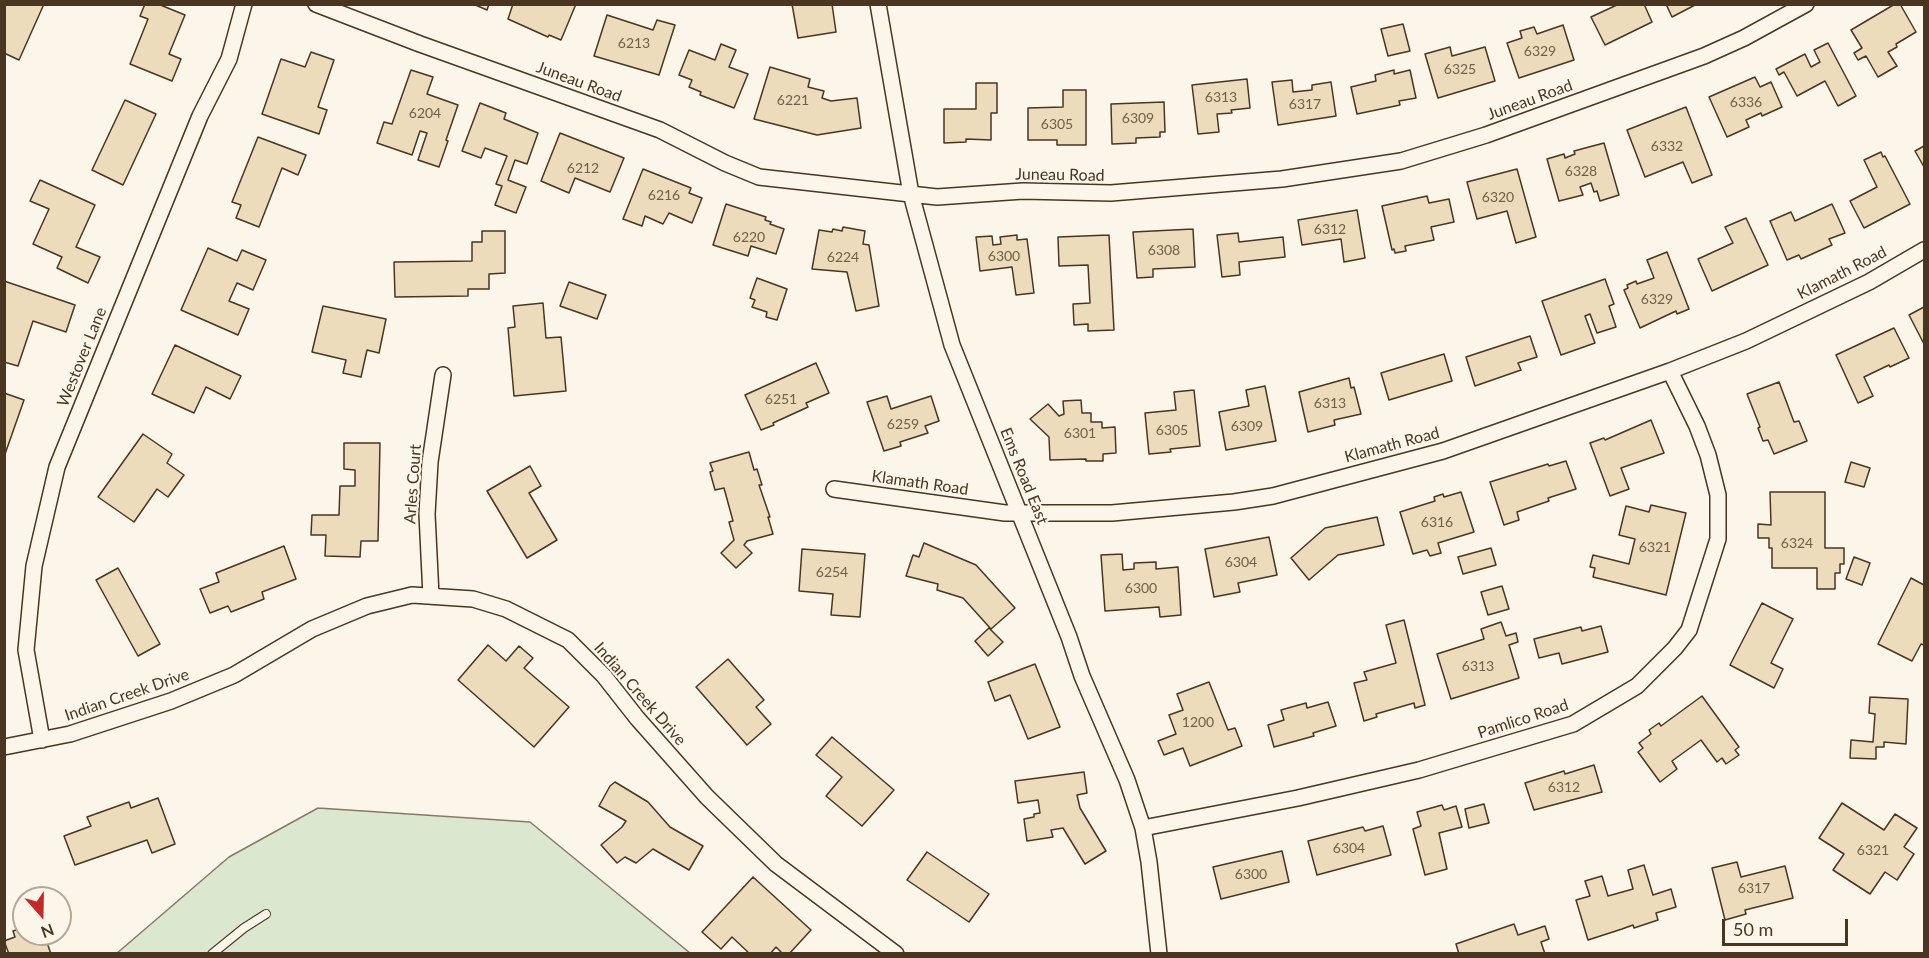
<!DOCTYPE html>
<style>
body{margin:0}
#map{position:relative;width:1929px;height:958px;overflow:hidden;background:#fbf6e9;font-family:Lato,sans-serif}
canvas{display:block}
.frame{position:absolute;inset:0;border:6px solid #4a3520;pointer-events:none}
.north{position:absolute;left:12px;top:886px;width:60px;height:60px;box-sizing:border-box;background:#fbf6e9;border:2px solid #b4a999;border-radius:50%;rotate:160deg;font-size:16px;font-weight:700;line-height:24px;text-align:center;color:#4a3520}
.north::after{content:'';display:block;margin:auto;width:21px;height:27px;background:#c62828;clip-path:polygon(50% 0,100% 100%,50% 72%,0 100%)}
.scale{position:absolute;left:1722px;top:919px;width:126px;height:27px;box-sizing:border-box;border:3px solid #4a3520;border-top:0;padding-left:8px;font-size:18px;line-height:21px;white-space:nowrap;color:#4a3520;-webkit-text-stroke:4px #fbf6e9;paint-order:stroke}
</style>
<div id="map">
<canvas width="1929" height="958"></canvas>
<div class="frame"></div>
<div class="north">N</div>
<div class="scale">50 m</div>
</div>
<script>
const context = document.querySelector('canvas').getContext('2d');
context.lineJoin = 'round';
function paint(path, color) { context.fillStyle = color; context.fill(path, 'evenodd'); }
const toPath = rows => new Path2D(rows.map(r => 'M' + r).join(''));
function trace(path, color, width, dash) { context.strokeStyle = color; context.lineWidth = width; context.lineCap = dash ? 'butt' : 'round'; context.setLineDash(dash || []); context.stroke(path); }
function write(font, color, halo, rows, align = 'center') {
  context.font = font + ' Lato,sans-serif'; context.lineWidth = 4.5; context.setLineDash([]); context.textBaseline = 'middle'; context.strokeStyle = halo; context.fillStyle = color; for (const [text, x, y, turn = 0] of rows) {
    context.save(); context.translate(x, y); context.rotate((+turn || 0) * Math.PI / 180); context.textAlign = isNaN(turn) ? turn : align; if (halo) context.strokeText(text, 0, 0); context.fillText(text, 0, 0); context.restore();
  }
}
const green = toPath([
 [318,808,530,822,690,953,116,954,229,857,318,808]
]);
paint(green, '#dce7d0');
trace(green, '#887966', 1.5);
const building = toPath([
 [4,4,44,4,19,60,4,53,4,4],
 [145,4,158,4,185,15,169,54,181,59,172,81,130,64,148,19,140,16,145,4],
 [473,4,489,4,487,10,473,4],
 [513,4,576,4,561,40,549,35,548,37,508,19,513,4],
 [792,4,832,4,836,32,798,38,792,4],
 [1619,4,1644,4,1652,22,1605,45,1591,17,1619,4],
 [1666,4,1697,4,1672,17,1666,4],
 [1895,4,1900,4,1916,32,1896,44,1897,47,1888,52,1897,66,1878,77,1866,56,1858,60,1854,53,1862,48,1851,30,1895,4],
 [607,15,653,30,657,20,675,25,659,75,594,56,607,15],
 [1403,24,1410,51,1388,56,1381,29,1403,24],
 [1563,25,1574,60,1519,78,1507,43,1522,38,1520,31,1534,27,1537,34,1563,25],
 [1828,43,1856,96,1838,106,1825,81,1797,96,1784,72,1779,75,1776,69,1805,54,1811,67,1820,62,1814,50,1828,43],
 [721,44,736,50,729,67,748,74,734,108,700,95,701,92,689,87,692,80,679,75,689,50,715,60,721,44],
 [1450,47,1452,56,1485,47,1495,81,1438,98,1425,54,1450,47],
 [311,52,334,60,318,107,327,110,319,134,262,114,281,59,305,67,311,52],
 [770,67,810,79,808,87,824,91,822,98,831,101,857,98,861,128,817,135,754,119,770,67],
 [411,70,433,77,427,94,458,105,446,140,448,141,439,167,418,160,427,133,420,131,412,155,377,143,384,122,392,124,411,70],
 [1394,70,1394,74,1410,70,1416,98,1399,101,1400,105,1357,114,1351,87,1376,81,1375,75,1394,70],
 [1755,77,1760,87,1771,82,1782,107,1762,116,1761,113,1746,120,1749,127,1727,137,1709,97,1755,77],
 [1247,79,1250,108,1231,110,1232,113,1217,114,1219,132,1198,134,1192,85,1247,79],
 [1292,80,1293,92,1312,90,1312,85,1331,82,1336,116,1278,125,1272,82,1292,80],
 [976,83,997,83,997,113,991,113,991,140,966,139,966,142,944,143,944,109,976,109,976,83],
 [1063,90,1086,90,1086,145,1057,145,1057,140,1028,140,1028,108,1063,107,1063,90],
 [125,100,156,114,123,185,92,170,125,100],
 [1164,102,1165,132,1160,132,1160,137,1136,138,1136,143,1112,144,1111,104,1164,102],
 [480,103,506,113,504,119,538,133,527,164,515,160,508,180,526,187,516,213,495,205,502,186,496,184,507,156,485,148,481,158,462,151,480,103],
 [1686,107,1712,175,1692,183,1683,162,1645,177,1627,130,1686,107],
 [560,133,624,158,610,192,575,178,569,193,541,181,560,133],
 [258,137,306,155,298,175,282,168,259,227,236,218,241,205,232,202,258,137],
 [1604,143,1619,195,1600,201,1597,191,1594,192,1591,183,1580,187,1583,195,1559,201,1547,159,1564,154,1565,158,1575,154,1574,151,1604,143],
 [1924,146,1924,167,1915,151,1924,146],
 [1881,152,1883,157,1885,156,1910,204,1864,228,1850,201,1877,187,1864,160,1881,152],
 [643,169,691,188,689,193,702,198,692,223,669,213,663,224,645,216,642,226,623,219,643,169],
 [1517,169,1536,237,1516,243,1507,211,1477,219,1467,182,1517,169],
 [40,180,95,205,76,247,100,257,88,283,57,268,62,257,33,244,49,209,30,201,40,180],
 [1427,196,1429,203,1449,199,1454,222,1431,227,1434,240,1405,246,1406,251,1395,253,1394,249,1392,250,1382,206,1427,196],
 [726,204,766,217,765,220,771,222,770,224,784,229,776,254,751,246,748,256,713,245,726,204],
 [1832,204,1845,233,1829,239,1832,245,1801,259,1799,255,1787,260,1770,221,1791,212,1795,221,1832,204],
 [1357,210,1365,258,1344,262,1341,239,1302,245,1298,220,1357,210],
 [1746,218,1768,265,1712,291,1698,259,1733,243,1725,227,1746,218],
 [843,227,865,231,863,244,869,245,879,306,856,311,847,272,812,269,819,230,832,232,833,229,842,231,843,227],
 [1193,229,1195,267,1153,269,1153,277,1137,278,1133,232,1193,229],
 [482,231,505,231,505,273,489,274,489,289,468,289,468,296,395,297,394,262,472,261,472,242,482,242,482,231],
 [1238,233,1239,242,1283,237,1285,257,1239,262,1240,275,1222,277,1217,235,1238,233],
 [1017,235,1017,240,1027,239,1034,293,1016,295,1012,267,980,271,976,237,992,236,993,245,1001,244,1000,237,1017,235],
 [1109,235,1114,330,1088,331,1088,324,1074,325,1073,304,1090,303,1088,265,1059,266,1058,237,1109,235],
 [208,248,237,261,242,250,266,260,253,290,237,283,229,301,249,309,238,335,181,310,208,248],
 [1667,252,1689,309,1677,314,1676,311,1640,328,1624,290,1628,288,1627,285,1636,281,1637,284,1654,278,1647,260,1667,252],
 [757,278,787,289,777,320,766,317,767,312,752,307,755,300,750,298,757,278],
 [1605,279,1614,304,1609,306,1616,327,1597,333,1590,314,1585,316,1595,343,1561,355,1542,301,1605,279],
 [4,281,75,305,66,332,33,321,18,366,4,362,4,281],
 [569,282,606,295,597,319,560,306,569,282],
 [543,303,546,338,561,337,566,391,514,396,508,328,515,327,513,306,543,303],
 [323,306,386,319,379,353,367,350,361,377,343,373,346,360,312,352,323,306],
 [1924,307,1924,344,1909,315,1924,307],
 [1894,328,1909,358,1890,367,1889,365,1864,377,1873,396,1858,403,1836,355,1894,328],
 [1530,336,1537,357,1518,363,1521,370,1475,386,1466,357,1530,336],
 [175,345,241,376,230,399,206,387,194,413,152,394,175,345],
 [1444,354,1452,381,1389,400,1381,373,1444,354],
 [816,363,829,393,806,403,808,407,773,423,774,425,761,430,745,395,816,363],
 [1349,378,1351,388,1354,387,1361,414,1334,420,1335,425,1308,432,1299,392,1349,378],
 [1779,382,1794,422,1799,421,1807,441,1774,454,1768,440,1763,441,1758,428,1760,427,1747,394,1779,382],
 [1265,386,1276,441,1226,450,1219,412,1249,406,1246,390,1265,386],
 [1194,390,1200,446,1170,449,1171,452,1149,454,1145,413,1176,410,1174,392,1194,390],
 [4,393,24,400,4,457,4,393],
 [887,396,891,409,931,396,939,421,925,426,928,433,900,442,901,446,884,451,867,402,887,396],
 [1081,400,1082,413,1091,413,1091,422,1102,422,1102,428,1115,427,1116,453,1103,454,1103,461,1086,461,1086,459,1050,460,1049,437,1030,419,1048,404,1059,416,1064,414,1063,401,1081,400],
 [1651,420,1664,453,1621,468,1629,489,1610,496,1590,443,1604,438,1605,440,1651,420],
 [143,434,172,454,167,463,184,475,168,497,157,489,134,522,98,497,143,434],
 [344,443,380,443,378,541,361,541,360,557,325,556,326,535,311,535,312,515,339,515,340,486,355,486,355,470,344,469,344,443],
 [749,452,754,470,757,469,762,485,759,485,770,517,768,517,773,534,747,541,744,545,752,553,736,568,721,553,734,540,729,522,733,521,724,488,715,490,710,472,713,471,710,463,749,452],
 [1566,461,1576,489,1548,498,1549,501,1517,512,1519,520,1504,525,1490,482,1548,464,1549,466,1566,461],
 [1851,462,1870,468,1864,487,1845,482,1851,462],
 [530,466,541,486,529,493,557,540,527,558,487,491,530,466],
 [1461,492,1474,532,1438,543,1441,553,1430,556,1427,550,1413,554,1400,512,1435,501,1434,497,1443,494,1444,497,1461,492],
 [1770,492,1825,492,1825,548,1844,548,1844,564,1840,564,1840,573,1835,573,1835,589,1817,589,1817,568,1772,568,1772,548,1769,548,1769,538,1758,538,1758,524,1771,525,1770,492],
 [1651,505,1686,513,1666,595,1593,577,1595,568,1590,567,1593,555,1629,564,1635,539,1619,535,1626,506,1649,512,1651,505],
 [1377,517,1384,545,1338,555,1309,580,1291,558,1325,528,1377,517],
 [1269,537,1277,575,1238,583,1240,592,1214,597,1205,549,1269,537],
 [924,543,976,565,1015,608,991,629,963,598,937,590,938,584,906,576,913,555,919,557,924,543],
 [284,546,296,579,262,592,264,599,231,612,228,606,210,613,200,589,219,582,216,573,284,546],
 [1491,548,1496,565,1463,574,1458,557,1491,548],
 [802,549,865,554,860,617,831,615,833,594,799,591,802,549],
 [1122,554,1123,570,1134,569,1134,563,1156,562,1156,569,1178,567,1181,615,1160,617,1159,607,1105,611,1101,555,1122,554],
 [1854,557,1870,563,1862,585,1846,579,1854,557],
 [118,568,160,644,138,656,96,580,118,568],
 [1911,578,1924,585,1924,645,1921,644,1912,661,1878,644,1911,578],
 [1502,586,1509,609,1488,615,1481,592,1502,586],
 [1762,603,1793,619,1771,663,1783,669,1774,688,1730,665,1762,603],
 [1404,620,1425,705,1415,708,1414,703,1376,714,1377,717,1364,721,1354,683,1367,680,1364,672,1396,663,1386,625,1404,620],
 [1501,622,1506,636,1516,633,1518,642,1509,645,1519,678,1451,699,1437,654,1484,639,1481,629,1501,622],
 [1601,626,1608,652,1562,664,1559,653,1539,658,1534,639,1581,627,1582,631,1601,626],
 [989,628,1003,642,988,656,975,641,989,628],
 [488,645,506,661,519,646,533,658,524,668,569,707,534,747,458,680,488,645],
 [728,659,764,700,756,707,771,724,747,745,696,687,728,659],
 [1035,664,1060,727,1028,739,1010,695,995,701,988,682,1035,664],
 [1209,682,1228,730,1235,728,1242,746,1190,766,1183,748,1164,755,1158,741,1176,734,1169,715,1183,710,1177,694,1209,682],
 [1702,696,1739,747,1735,750,1739,755,1726,764,1722,758,1717,762,1701,740,1672,761,1677,769,1660,782,1638,752,1643,748,1639,743,1651,734,1649,730,1659,723,1661,726,1702,696],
 [1870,697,1908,699,1906,744,1884,742,1884,747,1876,747,1876,759,1850,758,1851,740,1873,742,1875,714,1869,713,1870,697],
 [1328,702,1336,726,1313,733,1314,736,1274,747,1268,725,1284,720,1281,710,1306,703,1307,708,1328,702],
 [832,737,894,790,862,826,826,796,842,777,816,755,832,737],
 [1594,765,1602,792,1534,810,1525,783,1564,771,1565,774,1594,765],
 [1084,772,1087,793,1077,795,1080,808,1106,851,1085,864,1063,828,1051,830,1053,837,1027,841,1024,819,1034,817,1034,814,1040,813,1038,800,1018,803,1015,781,1084,772],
 [615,782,648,802,670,827,703,846,689,870,653,849,636,863,625,857,617,863,601,845,622,827,626,821,599,806,610,786,615,782],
 [158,798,175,844,152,853,147,840,75,865,64,836,91,826,87,817,129,802,131,808,158,798],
 [1842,803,1884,830,1895,814,1917,828,1904,847,1914,854,1897,880,1885,872,1870,894,1833,870,1844,854,1819,838,1842,803],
 [1484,804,1489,823,1469,828,1465,809,1484,804],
 [1442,805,1444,810,1456,806,1462,827,1439,833,1447,869,1425,875,1413,829,1421,826,1417,812,1442,805],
 [1383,826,1391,855,1317,875,1308,841,1363,827,1365,831,1383,826],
 [1282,851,1289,882,1221,899,1213,867,1282,851],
 [927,852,989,894,969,922,907,880,927,852],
 [1737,862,1741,877,1785,866,1793,898,1745,910,1746,914,1725,920,1712,868,1737,862],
 [1644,865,1653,895,1671,889,1676,907,1656,913,1658,920,1634,928,1633,925,1622,929,1588,940,1576,900,1590,896,1585,881,1602,876,1608,896,1633,889,1628,870,1644,865],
 [753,877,811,930,789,954,783,954,776,947,770,954,750,954,732,937,721,949,702,932,753,877],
 [1514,924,1518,935,1545,926,1549,939,1541,942,1545,954,1459,954,1456,944,1514,924],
 [24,927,24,934,44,934,51,954,9,954,4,941,15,937,13,931,24,927]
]);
paint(building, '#ecdcbc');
trace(building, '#4a3520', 1.5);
const lane = toPath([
 [212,954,244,928,266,914]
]);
const street = toPath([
 [316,4,420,44,660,130,725,163,759,177,937,197,1023,191,1111,193,1282,179,1401,161,1486,135,1704,56,1744,38,1806,4],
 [878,4,911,194,952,345,1069,637,1082,676,1127,780,1143,828,1149,862,1159,954],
 [834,489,1005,513,1112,513,1234,502,1273,496,1443,451,1670,371,1746,341,1869,282,1924,250],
 [431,596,427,514,430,462,443,375],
 [42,740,26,650,34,566,57,467,200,116,229,59,244,4],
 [4,747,70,734,171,701,234,675,312,629,367,606,412,595,473,599,506,609,568,640,604,676,637,718,707,797,776,864,896,954],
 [1143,828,1298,798,1419,770,1573,724,1637,686,1675,648,1689,630,1718,539,1718,495,1708,455,1697,426,1670,371]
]);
trace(lane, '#4a3520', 10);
trace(street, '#4a3520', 18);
trace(lane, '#fbf6e9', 8);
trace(street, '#fbf6e9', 15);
write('14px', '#725f47', null, [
 ["6213",634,43],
 ["6329",1540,51],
 ["6325",1460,69],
 ["6313",1221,97],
 ["6221",793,100],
 ["6336",1746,102],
 ["6317",1305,104],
 ["6204",425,113],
 ["6309",1138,118],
 ["6305",1057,124],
 ["6332",1667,146],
 ["6212",583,168],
 ["6328",1581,171],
 ["6216",664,195],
 ["6320",1498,197],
 ["6312",1330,229],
 ["6220",749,237],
 ["6308",1164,250],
 ["6300",1004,256],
 ["6224",843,257],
 ["6329",1657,299],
 ["6251",781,399],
 ["6313",1330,403],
 ["6259",903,424],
 ["6309",1247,426],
 ["6305",1172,430],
 ["6301",1080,433],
 ["6316",1437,522],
 ["6324",1797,543],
 ["6321",1655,547],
 ["6304",1241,562],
 ["6254",832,572],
 ["6300",1141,588],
 ["6313",1478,666],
 ["1200",1198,722],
 ["6312",1564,787],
 ["6304",1349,848],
 ["6321",1873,850],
 ["6300",1251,874],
 ["6317",1754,888]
]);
write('16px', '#4a3520', '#fbf6e9', [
 ["Juneau Road",579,82,20],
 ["Juneau Road",1530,100,-20],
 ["Juneau Road",1060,175,1],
 ["Klamath Road",1842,273,-27],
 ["Westover Lane",82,357,-68],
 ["Klamath Road",1392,445,-15],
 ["Ems Road East",1024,476,68],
 ["Klamath Road",920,483,8],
 ["Arles Court",413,484,-86],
 ["Indian Creek Drive",640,694,49],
 ["Indian Creek Drive",127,695,-19],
 ["Pamlico Road",1523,719,-18]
]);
</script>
